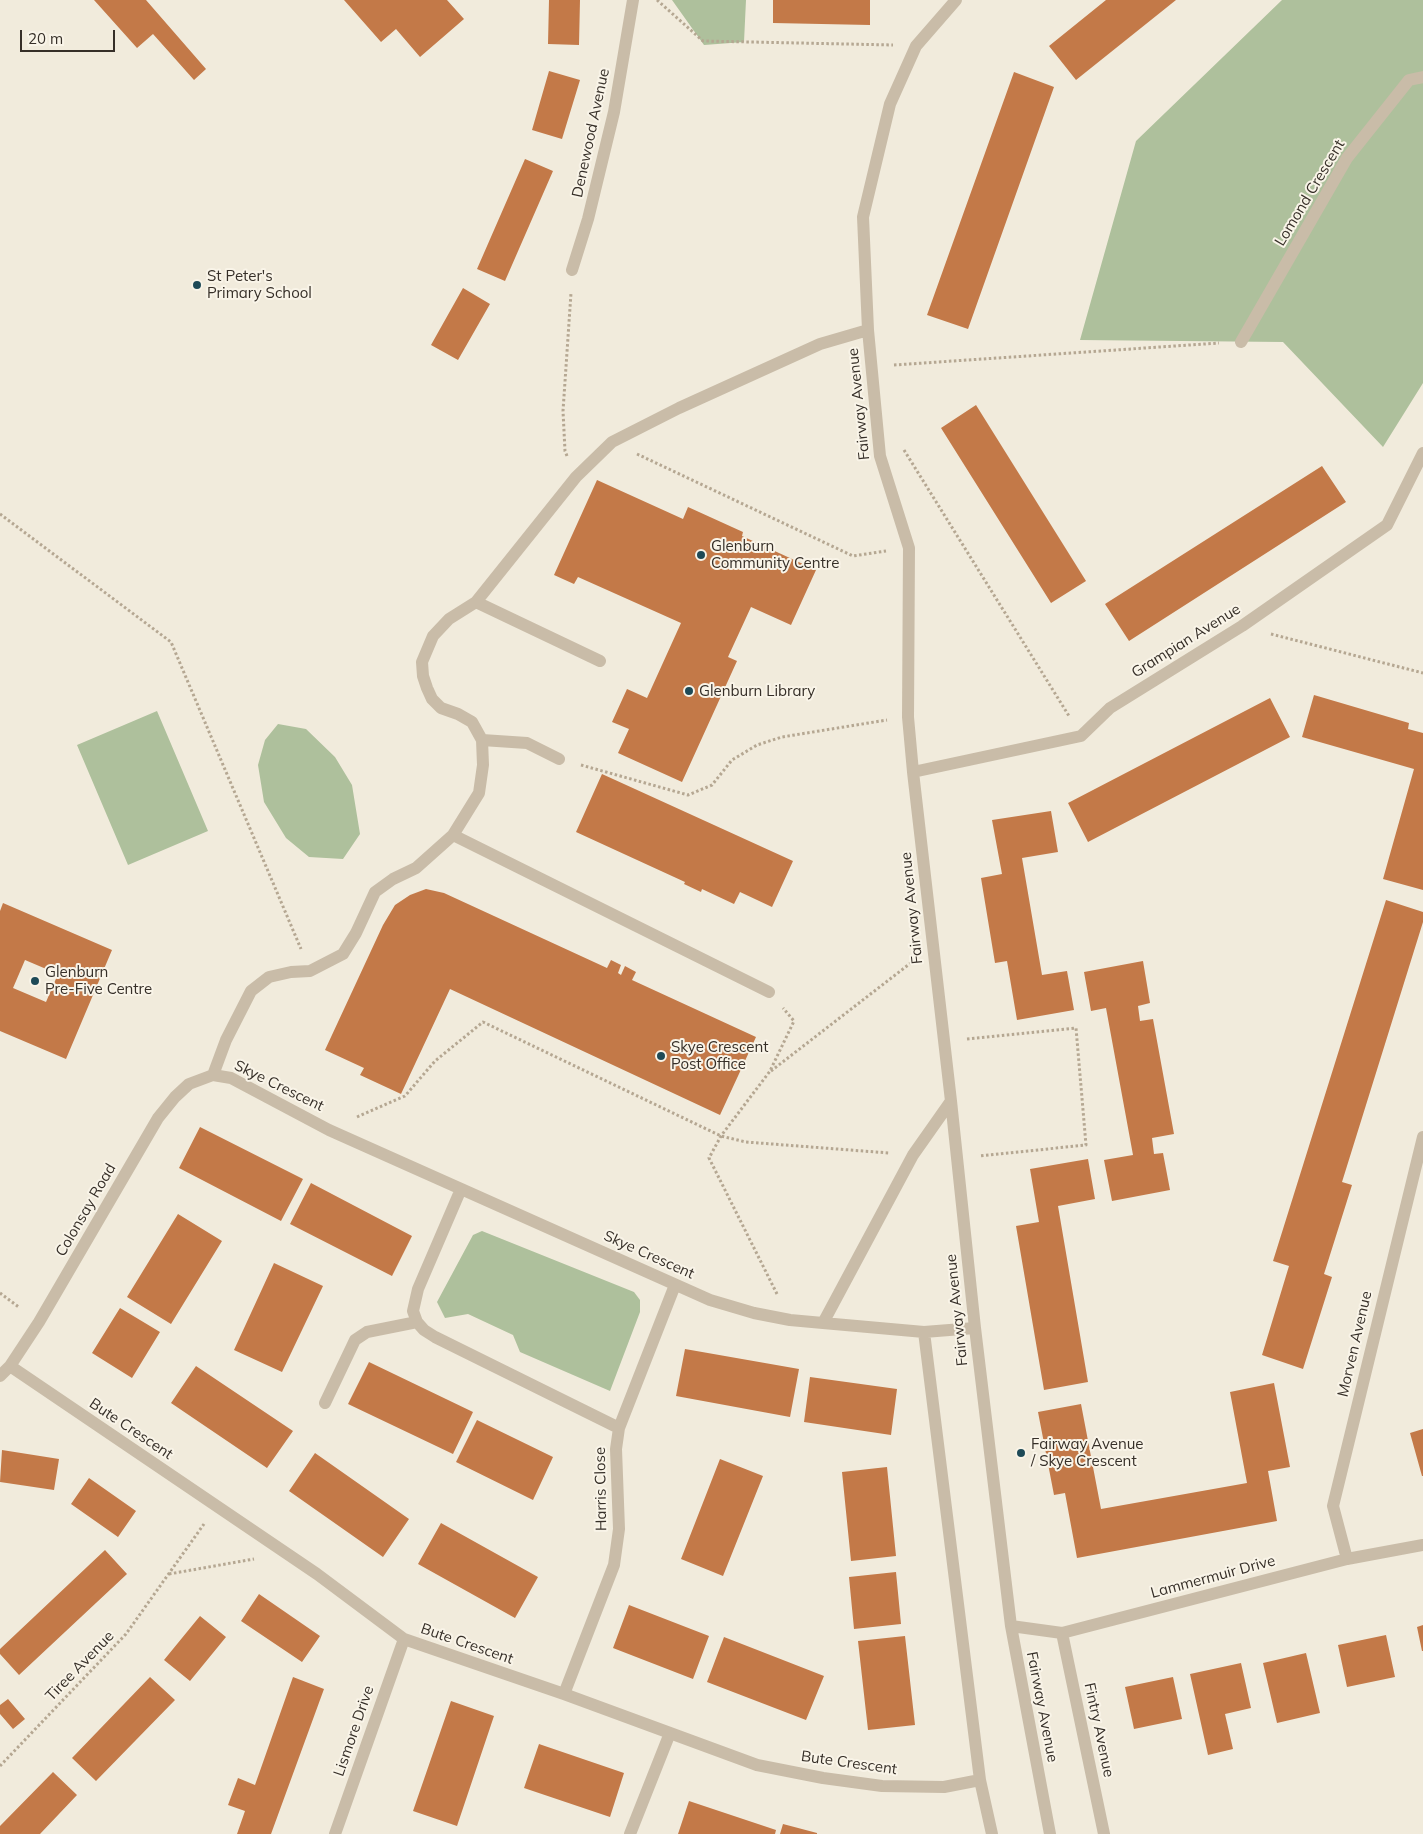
<!DOCTYPE html>
<style>
body{margin:0}
#map{position:relative;width:1423px;height:1834px;overflow:hidden;background:#f1ebdc;font-family:Mulish,sans-serif}
canvas{display:block}
.scale{position:absolute;left:20px;top:30px;width:95px;height:22px;box-sizing:border-box;border:2px solid #362f28;border-top:0;padding-left:6px;font-size:15px;line-height:18px;white-space:nowrap;color:#362f28;-webkit-text-stroke:4px #f9f4e8;paint-order:stroke}
</style>
<div id="map">
<canvas width="1423" height="1834"></canvas>
<div class="scale">20 m</div>
</div>
<script>
const context = document.querySelector('canvas').getContext('2d');
context.lineJoin = 'round';
function paint(path, color) { context.fillStyle = color; context.fill(path, 'evenodd'); }
const toPath = rows => new Path2D(rows.map(r => 'M' + r).join(''));
function trace(path, color, width, dash) { context.strokeStyle = color; context.lineWidth = width; context.lineCap = dash ? 'butt' : 'round'; context.setLineDash(dash || []); context.stroke(path); }
function write(font, color, halo, rows, align = 'center') {
  context.font = font + ' Mulish,sans-serif'; context.lineWidth = 4; context.setLineDash([]); context.textBaseline = 'middle'; context.strokeStyle = halo; context.fillStyle = color; for (const [text, x, y, turn = 0] of rows) {
    context.save(); context.translate(x, y); context.rotate((+turn || 0) * Math.PI / 180); context.textAlign = isNaN(turn) ? turn : align; if (halo) context.strokeText(text, 0, 0); context.fillText(text, 0, 0); context.restore();
  }
}
paint(toPath([
 [672,0,746,0,744,42,704,45],
 [1282,0,1423,0,1423,383,1383,447,1283,342,1080,340,1136,141],
 [157,711,208,831,128,865,77,745],
 [278,724,306,729,335,757,352,785,360,834,343,859,309,857,286,838,264,802,258,765,265,740],
 [482,1231,634,1292,640,1300,640,1312,610,1391,520,1352,513,1335,468,1314,445,1318,437,1302,473,1235]
]), '#aec09c');
paint(toPath([
 [94,0,146,0,206,69,194,80,153,34,137,48],
 [344,0,447,0,464,19,420,57,396,29,381,42],
 [549,0,580,0,579,45,548,44],
 [773,0,870,0,870,25,773,23],
 [1106,0,1176,0,1076,80,1049,46],
 [549,71,580,80,562,139,532,130],
 [1014,72,1054,87,968,329,927,315],
 [525,159,553,171,505,281,477,269],
 [463,288,490,304,458,360,431,345],
 [976,405,1086,581,1051,603,941,428],
 [1322,466,1346,502,1129,641,1105,604],
 [597,480,683,519,688,507,743,532,742,536,816,570,791,625,751,607,728,657,737,661,682,782,618,753,629,729,612,722,627,689,647,698,681,623,578,577,574,584,554,575],
 [1314,695,1409,723,1408,729,1423,733,1423,890,1383,879,1414,769,1302,737],
 [1270,698,1290,737,1088,842,1068,803],
 [602,774,793,861,772,907,740,892,734,904,702,889,701,892,684,884,685,882,576,832],
 [1051,811,1058,852,1022,858,1042,975,1067,971,1074,1010,1017,1020,1007,961,995,963,981,878,1002,874,992,820],
 [426,889,444,893,607,968,611,960,621,965,618,973,621,975,625,966,636,972,632,980,756,1037,720,1115,450,989,401,1094,360,1075,364,1068,325,1050,383,925,395,905,410,895],
 [1386,900,1423,912,1423,922,1342,1182,1352,1185,1324,1274,1332,1277,1303,1369,1262,1355,1289,1266,1273,1261],
 [3,903,112,950,66,1059,0,1031,0,911],
 [25,960,58,974,46,1002,13,988],
 [1143,961,1150,1003,1138,1006,1140,1021,1153,1019,1174,1134,1152,1138,1154,1154,1163,1153,1170,1190,1112,1201,1104,1160,1133,1155,1106,1008,1091,1011,1084,972],
 [200,1127,303,1179,281,1221,179,1168],
 [1088,1159,1095,1199,1058,1206,1088,1382,1044,1390,1016,1226,1039,1222,1030,1169],
 [311,1183,412,1236,392,1276,290,1224],
 [178,1214,222,1241,171,1324,127,1297],
 [274,1263,323,1286,282,1372,234,1350],
 [120,1308,160,1332,132,1378,92,1353],
 [685,1349,799,1369,790,1417,676,1396],
 [369,1362,473,1412,453,1454,348,1404],
 [196,1366,293,1431,267,1468,171,1403],
 [810,1377,897,1389,891,1435,804,1422],
 [1274,1383,1290,1467,1268,1471,1277,1521,1077,1558,1065,1493,1054,1495,1038,1412,1081,1404,1101,1509,1247,1483,1230,1392],
 [477,1420,553,1457,533,1500,456,1462],
 [1423,1429,1423,1476,1422,1476,1410,1433],
 [2,1450,59,1459,54,1490,0,1482],
 [315,1453,409,1519,383,1557,289,1491],
 [720,1459,763,1476,723,1576,681,1559],
 [887,1467,896,1556,851,1561,842,1472],
 [89,1478,136,1511,118,1537,71,1504],
 [441,1523,538,1577,515,1618,418,1564],
 [105,1550,127,1574,19,1675,0,1654,0,1649],
 [896,1572,901,1624,854,1629,849,1577],
 [259,1594,320,1636,302,1662,241,1621],
 [629,1605,709,1636,693,1679,613,1648],
 [200,1616,226,1637,190,1681,164,1660],
 [1423,1625,1423,1651,1422,1651,1417,1627],
 [1386,1635,1395,1677,1347,1687,1338,1645],
 [905,1636,915,1725,868,1730,858,1641],
 [724,1637,824,1676,806,1720,707,1682],
 [1306,1653,1320,1713,1277,1723,1263,1663],
 [1241,1663,1251,1708,1225,1714,1233,1749,1208,1755,1190,1674],
 [150,1677,175,1700,96,1781,72,1758],
 [293,1677,324,1689,271,1834,237,1834,245,1811,228,1805,238,1778,255,1785],
 [1173,1677,1182,1719,1134,1729,1125,1687],
 [8,1699,25,1719,13,1729,0,1714,0,1705],
 [451,1701,494,1716,457,1826,413,1811],
 [539,1744,624,1773,610,1817,524,1788],
 [53,1772,77,1795,40,1834,0,1834,0,1826],
 [689,1801,776,1830,775,1834,678,1834],
 [783,1824,817,1833,817,1834,780,1834]
]), '#c37948');
trace(toPath([
 [657,0,703,41,893,45],
 [894,365,1219,343],
 [904,450,1069,716],
 [637,454,853,556,886,551],
 [567,456,565,451,563,411,571,293],
 [0,514,171,642,301,949],
 [1271,634,1423,673],
 [581,765,688,795,712,785,732,760,757,745,782,737,887,720],
 [967,1039,1076,1028,1086,1145,979,1156],
 [771,1071,912,962],
 [357,1117,405,1096,435,1061,483,1022,721,1136,746,1142,889,1153],
 [0,1293,20,1308],
 [777,1294,709,1158,721,1136,770,1071,794,1021,783,1008],
 [169,1574,254,1559],
 [0,1766,126,1634,204,1524]
]), '#b5a792', 3, [2.5, 2.5]);
trace(toPath([
 [956,0,916,46,890,104,863,217,868,330,880,456,909,548,908,717,913,772,951,1101,975,1328,1011,1626,1050,1834],
 [572,270,588,219,614,112,633,0],
 [1241,342,1347,158,1409,80,1423,77],
 [476,602,600,661],
 [482,740,527,743,559,759],
 [913,772,1081,736,1110,708,1242,626,1387,525,1423,453],
 [453,835,769,992],
 [213,1075,226,1040,251,991,269,977,291,972,310,971,343,954,356,933,375,892,393,879,416,868,453,835,479,793,483,765,482,740,472,722,458,714,441,708,432,699,427,688,423,676,422,662,433,636,449,619,476,602,576,477,612,442,679,408,820,344,868,330],
 [213,1075,231,1078,329,1130,710,1300,754,1313,790,1320,823,1323,924,1332,975,1328],
 [461,1189,418,1289,413,1311,417,1322,424,1330,435,1337,619,1428],
 [823,1323,913,1155,951,1101],
 [924,1332,980,1780,992,1834],
 [10,1366,317,1574,404,1639,564,1694,757,1765,823,1778,882,1786,944,1787,980,1780],
 [0,1376,10,1366,39,1322,158,1118,175,1097,189,1084,213,1075],
 [325,1403,355,1340,367,1332,417,1322],
 [1347,1559,1333,1506,1423,1137],
 [1011,1626,1062,1633,1347,1559,1423,1545],
 [1062,1633,1104,1834],
 [564,1694,614,1565,619,1529,616,1449,619,1428,675,1285],
 [335,1834,404,1639],
 [630,1834,670,1733]
]), '#c9bca8', 12);
for (const [x, y, r, color] of [
 [197,285,5,"#1e4a57"],
 [701,555,5,"#1e4a57"],
 [689,691,5,"#1e4a57"],
 [35,981,5,"#1e4a57"],
 [661,1056,5,"#1e4a57"],
 [1021,1453,5,"#1e4a57"]
]) { const dot = new Path2D(); dot.arc(x, y, r, 0, 2 * Math.PI); context.fillStyle = color; context.fill(dot); trace(dot, '#f9f4e8', 2); }
write('15px', '#362f28', '#f9f4e8', [
 ["Denewood Avenue",591,133,-78],
 ["Lomond Crescent",1310,193,-59],
 ["Fairway Avenue",859,404,-96],
 ["Grampian Avenue",1186,641,-32],
 ["Fairway Avenue",912,908,-96],
 ["Skye Crescent",279,1086,26],
 ["Colonsay Road",86,1210,-60],
 ["Skye Crescent",649,1255,24],
 ["Fairway Avenue",957,1310,-96],
 ["Morven Avenue",1355,1344,-77],
 ["Bute Crescent",131,1429,34],
 ["Harris Close",601,1489,-91],
 ["Lammermuir Drive",1213,1577,-15],
 ["Bute Crescent",467,1644,19],
 ["Tiree Avenue",80,1666,-46],
 ["Fairway Avenue",1042,1707,79],
 ["Fintry Avenue",1099,1730,78],
 ["Lismore Drive",354,1731,-71],
 ["Bute Crescent",849,1763,8]
]);
write('15px', '#362f28', '#f9f4e8', [
 ["St Peter's",207,276],
 ["Primary School",207,293],
 ["Glenburn",711,546],
 ["Community Centre",711,563],
 ["Glenburn Library",699,691],
 ["Glenburn",45,972],
 ["Pre-Five Centre",45,989],
 ["Skye Crescent",671,1047],
 ["Post Office",671,1064],
 ["Fairway Avenue",1031,1444],
 ["/ Skye Crescent",1031,1461]
], 'left');
</script>
